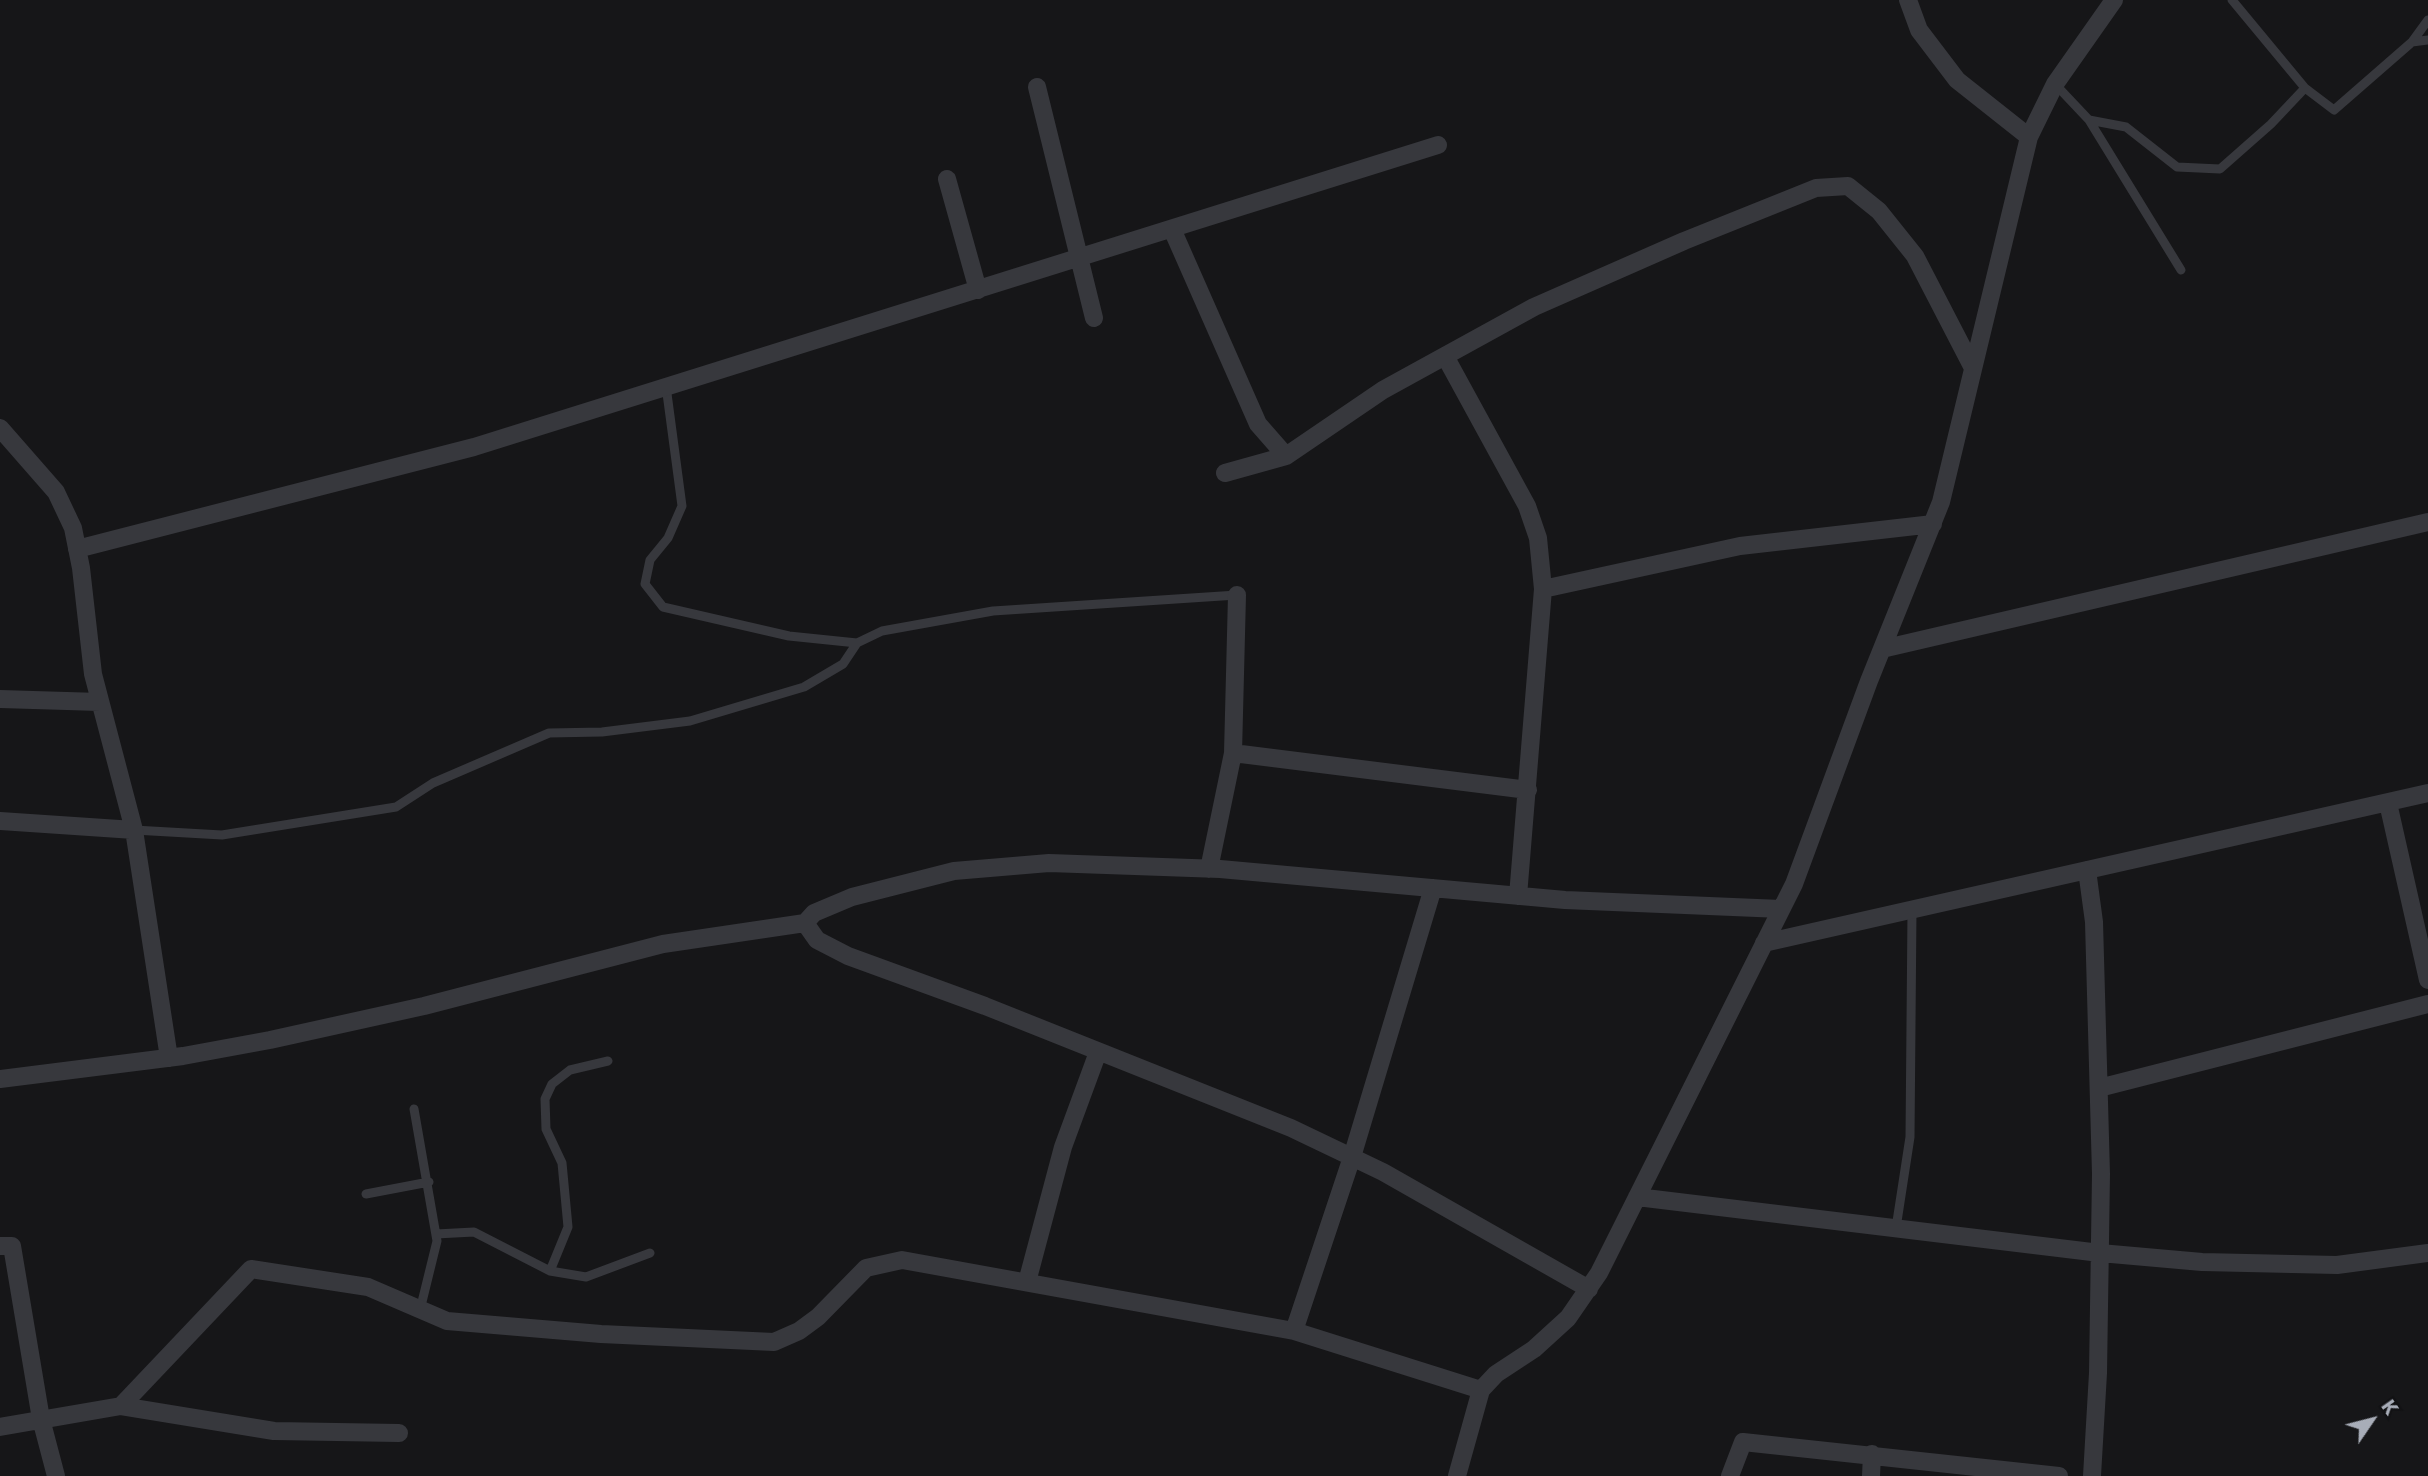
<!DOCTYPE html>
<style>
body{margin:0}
#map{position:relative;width:2428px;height:1476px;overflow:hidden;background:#161618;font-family:Poppins,sans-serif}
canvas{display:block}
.north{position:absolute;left:2337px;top:1385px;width:70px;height:70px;-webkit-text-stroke:5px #111113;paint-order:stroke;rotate:55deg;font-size:19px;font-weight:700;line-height:28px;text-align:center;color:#a8adb8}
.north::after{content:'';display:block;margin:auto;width:24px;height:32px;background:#a8adb8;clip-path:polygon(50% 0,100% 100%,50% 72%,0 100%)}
</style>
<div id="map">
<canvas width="2428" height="1476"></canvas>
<div class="north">K</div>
</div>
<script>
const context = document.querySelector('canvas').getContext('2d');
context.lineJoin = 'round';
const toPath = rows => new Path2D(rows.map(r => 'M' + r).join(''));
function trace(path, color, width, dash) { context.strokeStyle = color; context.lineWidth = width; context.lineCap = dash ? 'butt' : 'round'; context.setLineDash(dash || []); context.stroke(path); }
trace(toPath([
 [2232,0,2305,88],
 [2412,42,2428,40],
 [2055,84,2089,120,2181,270],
 [2089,120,2126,127,2177,167,2220,169,2271,124,2305,88,2334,110,2412,42,2428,20],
 [666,386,682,506,668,538,650,560,645,584,663,607,789,636,857,643],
 [134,830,222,835,396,807,433,783,549,733,602,732,690,721,804,687,843,664,857,643,882,631,993,611,1237,595],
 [414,1109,437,1241,420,1310],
 [366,1194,429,1182],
 [1896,1228,1910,1137,1912,910],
 [436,1234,474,1232,550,1271,586,1277,650,1253],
 [550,1271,568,1227,562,1163,546,1129,545,1099,552,1084,570,1070,608,1061]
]), '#37383d', 9);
trace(toPath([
 [1908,0,1919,30,1957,80,2029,137],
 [1037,87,1094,318],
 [947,179,978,290],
 [1172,229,1258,424,1286,456],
 [1445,356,1527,506,1538,538,1543,589,1518,896],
 [0,428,56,492,73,528,81,568,93,674,134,830,169,1058],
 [1225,473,1286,456,1383,390,1534,307,1684,241,1816,188,1848,186,1879,211,1915,256,1973,368],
 [77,549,474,447,1438,145],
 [1543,589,1740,546,1933,524],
 [1882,649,2428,522],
 [0,699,100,702],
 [1233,753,1528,790],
 [2388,803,2428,980],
 [0,821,134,830],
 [1209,869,1233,753,1237,595],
 [2087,870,2094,922,2101,1174,2098,1373,2092,1476],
 [805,923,817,940,848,956,985,1006,1291,1128,1383,1172,1589,1289],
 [1764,943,2428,793],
 [0,1079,183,1056,270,1040,424,1006,663,944,805,923,814,913,852,897,954,871,1049,863,1220,869,1565,900,1781,909],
 [2099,1088,2428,1004],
 [1637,1197,2100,1253,2202,1262,2337,1265,2428,1253],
 [0,1246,12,1246,41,1419,56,1476],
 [1027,1282,1063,1147,1098,1052],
 [1294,1331,1352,1157,1433,888],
 [121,1406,251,1269,368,1287,447,1321,601,1334,774,1342,799,1331,818,1317,866,1268,902,1260,1294,1331,1481,1390],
 [0,1427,121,1406,274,1431,399,1433],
 [1457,1476,1481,1390,1496,1374,1534,1349,1568,1318,1599,1273,1794,884,1869,681,1941,502,2029,137,2055,84,2114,0],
 [1730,1476,1743,1442,2059,1476],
 [1871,1476,1872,1454]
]), '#37383d', 18);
</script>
